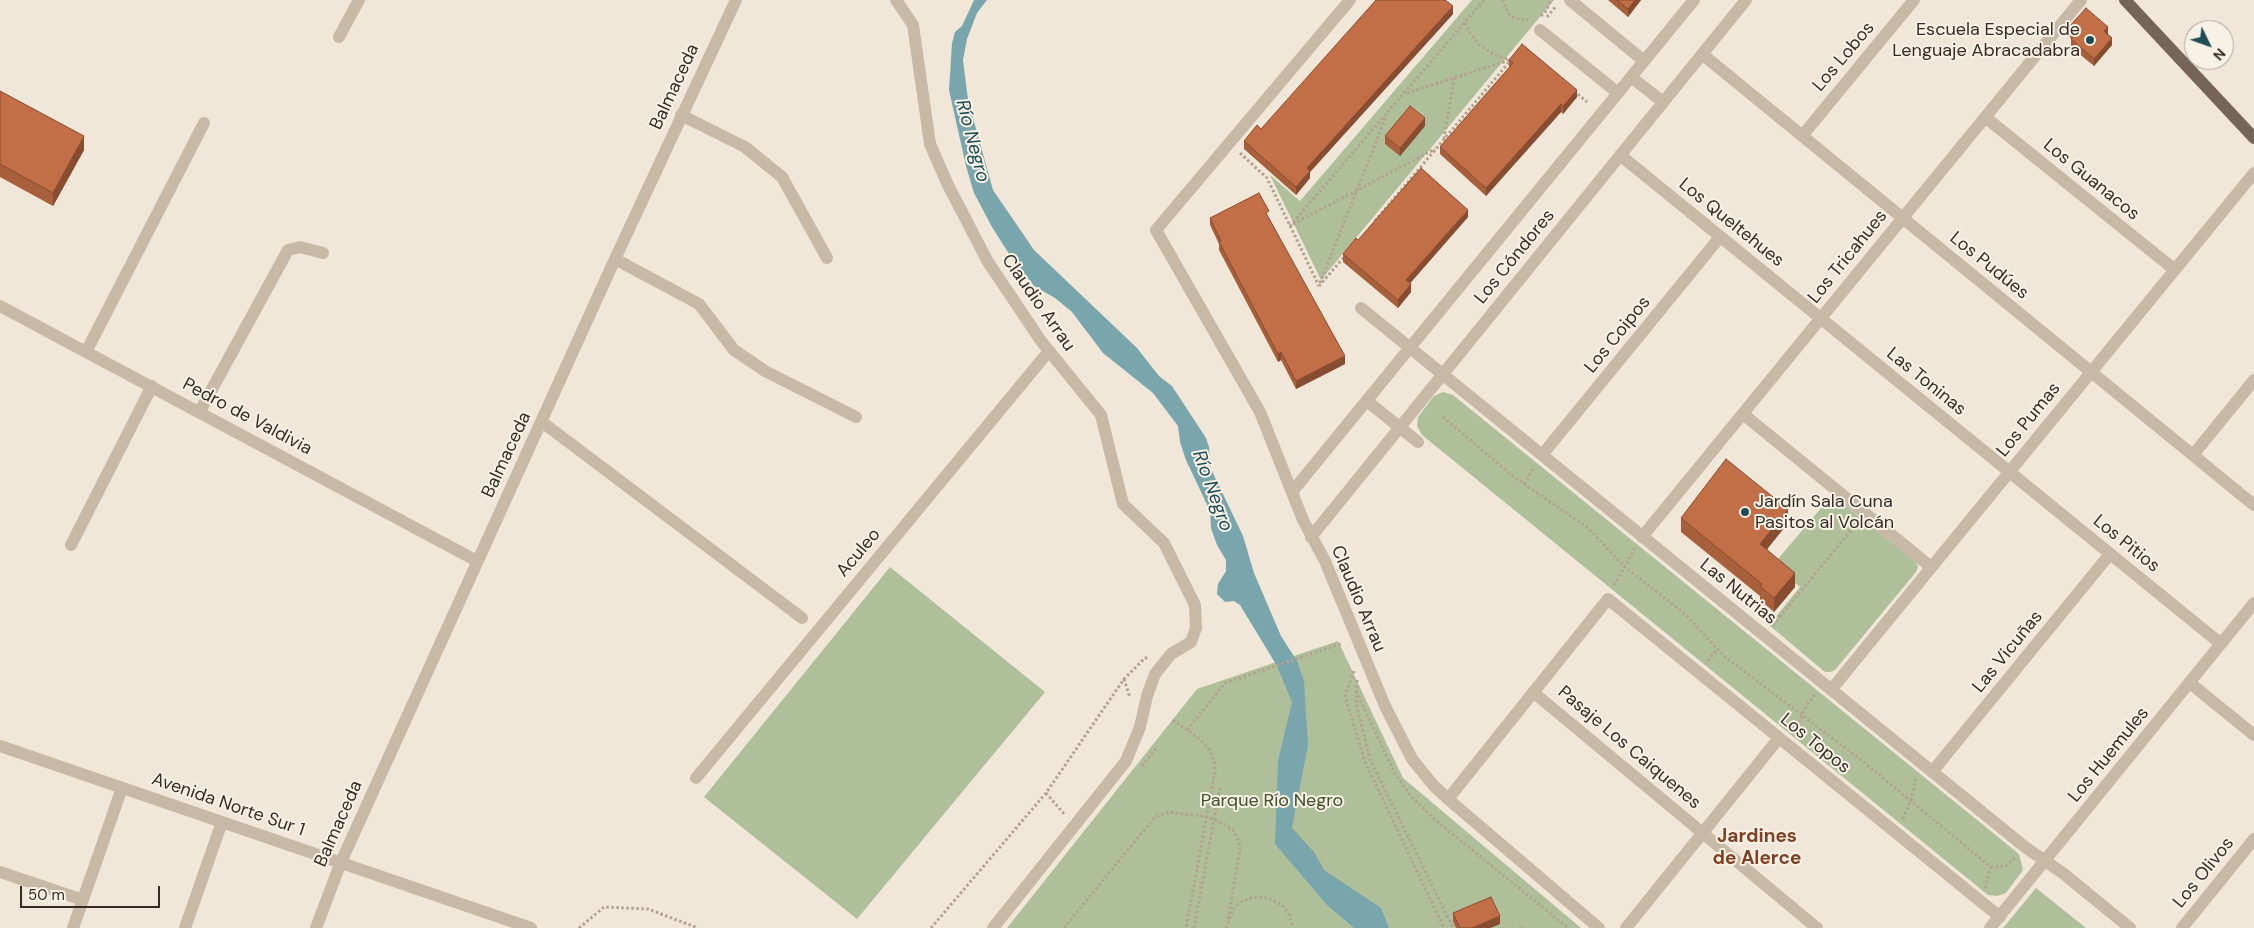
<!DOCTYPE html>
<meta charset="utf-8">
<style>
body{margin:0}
#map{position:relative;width:2254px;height:928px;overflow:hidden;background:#f0e7d9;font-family:"DM Sans",sans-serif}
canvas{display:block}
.north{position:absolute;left:2184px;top:20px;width:50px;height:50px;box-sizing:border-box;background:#f8f1e5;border:1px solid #aaa299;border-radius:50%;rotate:132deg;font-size:14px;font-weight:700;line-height:20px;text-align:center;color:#342c27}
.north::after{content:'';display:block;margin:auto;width:18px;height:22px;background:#1e4c54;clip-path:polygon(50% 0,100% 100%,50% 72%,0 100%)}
.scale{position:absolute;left:20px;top:886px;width:140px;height:22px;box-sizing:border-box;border:2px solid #342c27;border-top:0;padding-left:6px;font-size:15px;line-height:18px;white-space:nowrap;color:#342c27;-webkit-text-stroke:4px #f8f1e5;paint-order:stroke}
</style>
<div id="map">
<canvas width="2254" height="928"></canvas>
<div class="north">N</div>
<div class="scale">50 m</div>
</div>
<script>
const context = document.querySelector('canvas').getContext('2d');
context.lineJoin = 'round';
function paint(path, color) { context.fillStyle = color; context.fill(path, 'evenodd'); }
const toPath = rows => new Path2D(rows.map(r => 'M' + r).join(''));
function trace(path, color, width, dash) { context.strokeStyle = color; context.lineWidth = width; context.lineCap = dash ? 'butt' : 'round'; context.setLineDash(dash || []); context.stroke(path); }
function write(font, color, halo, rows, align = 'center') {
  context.font = font + ' "DM Sans",sans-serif'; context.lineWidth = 4; context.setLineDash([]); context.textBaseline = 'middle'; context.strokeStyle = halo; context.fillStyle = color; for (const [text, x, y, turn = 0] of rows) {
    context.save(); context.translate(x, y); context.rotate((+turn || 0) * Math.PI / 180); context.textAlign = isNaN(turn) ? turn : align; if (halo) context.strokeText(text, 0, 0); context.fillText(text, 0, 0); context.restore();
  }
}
paint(toPath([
 [1472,0,1554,0,1321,280,1270,175,1300,201],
 [1443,392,1453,395,2019,854,2023,870,2006,893,1997,896,1988,895,1422,435,1417,426,1418,417,1434,396],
 [1832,495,1916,562,1918,567,1916,572,1835,670,1830,672,1825,672,1769,625,1800,587,1773,565],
 [890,567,1045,692,857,919,704,797],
 [1338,641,1403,778,1581,928,1007,928,1197,689],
 [2036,888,2086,928,2003,928]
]), '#afbf9a');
paint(toPath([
 [974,0,987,0,977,13,967,39,963,60,968,100,993,190,1034,250,1137,348,1159,376,1172,386,1206,438,1209,447,1211,469,1243,536,1254,573,1281,636,1297,661,1304,681,1308,745,1292,828,1314,852,1324,870,1381,908,1389,928,1354,928,1327,905,1275,844,1278,761,1292,702,1277,666,1240,605,1234,601,1225,602,1217,594,1218,584,1226,571,1226,560,1217,545,1211,528,1210,511,1186,460,1180,442,1178,426,1153,393,1103,353,1072,312,1055,298,1034,286,1011,257,992,227,974,193,966,166,949,90,952,43,955,32,962,26]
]), '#79a6ac');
trace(toPath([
 [1502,0,1510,16,1518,19,1528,20],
 [1541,16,1546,11,1551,0],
 [1547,17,1556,6],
 [1465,23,1470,33,1480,45,1493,54,1510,60],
 [1574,91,1587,102],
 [1407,93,1510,60],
 [1444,139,1454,78],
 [1240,153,1267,178,1319,286],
 [1375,221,1511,60],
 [1293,224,1435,149],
 [1290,226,1484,0],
 [1320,283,1386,117],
 [1319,286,1345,256],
 [1443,417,1514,477,1588,528,1624,566,1685,614,1723,655,1861,760,1991,867,2006,866,2016,857],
 [1524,484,1534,468],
 [1614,585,1635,549],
 [1773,625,1857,523],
 [1708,661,1717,649],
 [1354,671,1345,696,1365,762,1444,928],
 [1124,679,1130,698],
 [1357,680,1356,703,1370,759,1453,928],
 [1356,691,1394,772,1410,795,1434,819,1568,928],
 [1173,720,1201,740,1210,751,1214,761,1215,771,1186,928],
 [1187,730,1225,683,1343,643],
 [1795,732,1805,708,1815,694],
 [1142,766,1157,747],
 [1046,793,1065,815],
 [1903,819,1911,800,1916,777],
 [1985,888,1991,867],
 [579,928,604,907,648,909,698,928],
 [931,928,1046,793,1124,679,1145,658,1148,658],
 [1064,928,1154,818,1168,812,1208,817,1222,823,1233,830,1239,841,1240,849,1228,919],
 [1194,928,1220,787],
 [1226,928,1233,909,1241,902,1251,898,1262,897,1273,900,1282,905,1289,914,1293,928],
 [1519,928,1525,928]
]), '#b3a290', 3, [2.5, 2.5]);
trace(toPath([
 [896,0,913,25,930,144,948,185,988,262,1041,341,1101,415,1123,504,1164,543,1195,605,1196,628,1191,642,1171,654,1155,674,1147,696,1140,727,1126,761,993,928],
 [1350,0,1156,230,1260,412,1303,520,1325,561,1385,706,1412,759,1434,786,1448,799,1599,928],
 [1570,0,1644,61],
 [1540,30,1618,93],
 [339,37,359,0],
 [1702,54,2254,505],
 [1631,77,1663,102],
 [681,115,745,147,782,177,827,258],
 [1985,117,2175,270],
 [1802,136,1914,0],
 [1620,155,2221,644],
 [615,259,699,304,734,350,765,371,856,417],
 [0,306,477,561],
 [1361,308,2025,847,2064,874,2130,928],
 [86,352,204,123],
 [1367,401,1418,442],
 [200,411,288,250,300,247,323,253],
 [1743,414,1931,567],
 [542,422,802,618],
 [1542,455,1720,237],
 [2193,455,2254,380],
 [1292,492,1694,0],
 [1311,537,1746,0],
 [1642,537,2081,0],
 [71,545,152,386],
 [2190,683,2254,735],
 [1831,690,2254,173],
 [1533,692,1817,928],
 [0,746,531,928],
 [1932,772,2110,554],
 [696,778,1049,351],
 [1448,799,1608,599,2000,917],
 [0,872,83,900],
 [73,928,122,788],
 [185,928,222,822],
 [316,928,341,862,615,259,736,0],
 [1626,928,1779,738],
 [1990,928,2254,603],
 [2182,928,2254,839]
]), '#c8b8a6', 12);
trace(toPath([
 [2125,0,2254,138]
]), '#766458', 12);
paint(toPath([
 [1608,0,1641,0,1628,17],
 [1453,14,1310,172,1310,178,1296,195,1244,149,1244,141],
 [2068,28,2108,34,2112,45,2094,66,2071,47,2071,38,2068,36],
 [1509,60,1577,97,1563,114,1561,112,1486,196,1440,154,1440,147,1509,68],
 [0,91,84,150,53,206,0,177],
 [1425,126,1400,156,1385,144,1385,136],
 [1468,217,1410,283,1411,292,1398,308,1343,262,1343,254,1358,240],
 [1210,218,1269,218,1345,364,1296,389,1281,360,1278,362,1219,250,1219,244,1210,225],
 [1681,518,1788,523,1767,549,1795,587,1774,612,1760,600,1760,596,1681,532],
 [1453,913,1500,924,1490,928,1456,928,1453,921]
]), '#a75f3c');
paint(toPath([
 [1635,0,1641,0,1628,17,1628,9],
 [1453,6,1453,14,1310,172,1310,178,1296,195,1296,187,1307,168],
 [2108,27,2108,35,2104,31],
 [2112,38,2112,45,2094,66,2094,59],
 [1577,90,1577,97,1563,114,1563,106],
 [1561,104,1561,112,1486,196,1486,188],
 [1425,118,1425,126,1400,156,1400,148],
 [84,136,84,150,53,206,53,193],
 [1468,210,1468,217,1406,288,1406,280],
 [1411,284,1411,292,1398,308,1398,300],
 [1281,352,1281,360,1278,362,1278,354],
 [1345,356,1345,364,1296,389,1296,381],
 [1788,509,1788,523,1760,558,1760,544],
 [1795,573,1795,587,1774,612,1774,598],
 [1500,916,1500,924,1490,928,1472,928]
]), '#884d31');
const building = toPath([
 [1376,0,1445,0,1453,6,1307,168,1310,171,1296,187,1244,141,1257,125,1261,129,1376,0],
 [1617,0,1635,0,1628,9,1617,0],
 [2086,8,2108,27,2104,31,2112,38,2094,59,2071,39,2075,34,2068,28,2086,8],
 [1522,44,1577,90,1563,106,1561,104,1486,188,1440,147,1513,63,1509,60,1522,44],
 [0,91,84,136,53,193,0,164,0,91],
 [1410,106,1425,118,1400,148,1385,136,1410,106],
 [1421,168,1468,210,1406,280,1411,284,1398,300,1343,254,1356,238,1358,240,1421,168],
 [1259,193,1269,211,1266,213,1345,356,1296,381,1281,352,1278,354,1219,242,1221,241,1210,218,1259,193],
 [1726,459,1788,509,1760,544,1795,573,1774,598,1760,586,1762,584,1681,518,1726,459],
 [1491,897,1500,916,1472,928,1460,928,1453,913,1491,897]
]);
paint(building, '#c26e46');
trace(building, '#884d31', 1);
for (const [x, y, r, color] of [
 [2090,40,5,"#1e4c54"],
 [1745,512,5,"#1e4c54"]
]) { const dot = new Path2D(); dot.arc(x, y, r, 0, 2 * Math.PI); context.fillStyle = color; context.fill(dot); trace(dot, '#f8f1e5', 2); }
write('18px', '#342c27', '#f8f1e5', [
 ["Escuela Especial de",2080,30],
 ["Lenguaje Abracadabra",2080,51],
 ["Jardín Sala Cuna",1755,502,"left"],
 ["Pasitos al Volcán",1755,523,"left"]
], 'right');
write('18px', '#342c27', '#f8f1e5', [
 ["Los Lobos",1844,57,-50],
 ["Balmaceda",675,87,-65],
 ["Los Guanacos",2091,180,39],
 ["Los Queltehues",1731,223,39],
 ["Los Cóndores",1515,257,-51],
 ["Los Tricahues",1848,257,-51],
 ["Los Pudúes",1989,266,39],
 ["Claudio Arrau",1038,303,55],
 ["Los Coipos",1618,335,-51],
 ["Las Toninas",1926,382,39],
 ["Pedro de Valdivia",247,417,28],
 ["Los Pumas",2029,420,-51],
 ["Balmaceda",507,455,-65],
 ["Los Pitios",2126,544,39],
 ["Aculeo",859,553,-50],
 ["Las Nutrias",1738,592,39],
 ["Claudio Arrau",1358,599,67],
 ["Las Vicuñas",2008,652,-51],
 ["Los Topos",1815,744,39],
 ["Pasaje Los Caiquenes",1629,748,40],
 ["Los Huemules",2109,755,-51],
 ["Avenida Norte Sur 1",228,805,19],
 ["Balmaceda",339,824,-66],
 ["Los Olivos",2204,873,-51]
]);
write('18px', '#40512b', '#f8f1e5', [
 ["Parque Río Negro",1272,801]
]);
write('italic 19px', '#1e4c54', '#f8f1e5', [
 ["Río Negro",972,141,75],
 ["Río Negro",1212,491,70]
]);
write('bold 19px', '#804023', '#f8f1e5', [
 ["Jardines",1757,837],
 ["de Alerce",1757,859]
]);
</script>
